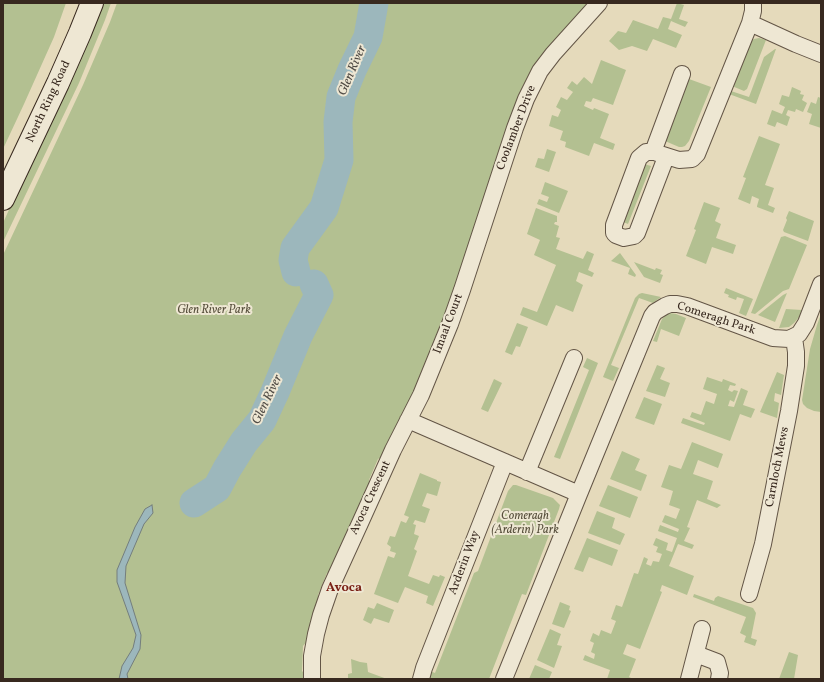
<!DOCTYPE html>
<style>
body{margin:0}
#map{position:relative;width:824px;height:682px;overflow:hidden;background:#e5dabb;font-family:Vollkorn,serif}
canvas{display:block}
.frame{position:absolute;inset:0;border:4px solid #38291f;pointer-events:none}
</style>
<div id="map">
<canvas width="824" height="682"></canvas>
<div class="frame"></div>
</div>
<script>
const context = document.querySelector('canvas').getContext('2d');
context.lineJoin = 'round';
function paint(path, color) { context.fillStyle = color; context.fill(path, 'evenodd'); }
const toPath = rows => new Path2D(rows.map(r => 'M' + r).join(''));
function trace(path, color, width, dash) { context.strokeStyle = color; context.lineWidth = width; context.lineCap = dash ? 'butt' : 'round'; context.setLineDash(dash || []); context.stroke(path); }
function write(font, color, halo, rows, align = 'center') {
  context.font = font + ' Vollkorn,serif'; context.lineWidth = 4; context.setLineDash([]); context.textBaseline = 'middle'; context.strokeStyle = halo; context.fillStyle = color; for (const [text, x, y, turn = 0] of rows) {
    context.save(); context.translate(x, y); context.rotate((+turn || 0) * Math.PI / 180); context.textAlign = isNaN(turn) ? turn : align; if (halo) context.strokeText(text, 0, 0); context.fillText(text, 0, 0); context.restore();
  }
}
paint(toPath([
 [3,3,66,3,54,37,24,104,3,149],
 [102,3,111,3,105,20,79,83,3,242,3,223],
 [117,3,589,3,535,65,523,86,510,119,451,305,435,344,386,455,378,459,369,480,371,488,333,571,327,573,318,595,320,602,309,639,303,646,302,671,307,676,307,679,3,679,3,255,83,85,110,22],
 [677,3,684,5,679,19,688,22,685,27,671,21,668,29,682,35,676,48,653,39,647,51,632,46,619,50,609,41,618,31,626,33,633,20,658,29,663,17,671,19],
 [759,38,766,40,747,89,744,91,732,86,751,41,754,39],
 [775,49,776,49,756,104,729,94,731,91,749,97,764,57],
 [601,60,626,70,613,105,593,98,591,102,586,101,584,106,593,110,594,108,609,114,600,138,615,144,613,150,594,143,589,156,565,147,566,142,560,140,563,131,549,126,552,115,558,117,561,110,556,107,561,97,567,100,573,92,567,88,572,81,577,85,584,77,592,84],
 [689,79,711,87,689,141,685,146,682,147,679,147,665,141],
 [792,87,801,91,800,94,804,95,802,100,807,103,803,112,796,109,795,112,788,110,786,115,790,117,787,126,777,122,775,127,767,124,772,110,782,114,785,107,779,104,782,95,789,97],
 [818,97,821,98,821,128,809,124,812,114,807,112,811,102,816,104],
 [759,136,780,144,765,185,774,188,768,205,775,208,773,213,757,207,757,206,759,199,752,196,750,204,738,199,746,178,743,177],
 [547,149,556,152,549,172,535,167,538,158,544,159],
 [644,164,651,166,628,224,621,221],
 [545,182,568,191,559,213,537,204,539,199,547,202,549,197,541,194],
 [704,202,720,208,715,221,721,224,716,238,736,245,733,254,712,247,706,264,686,256,696,230,694,229],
 [536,208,557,216,557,222,555,222,554,224,559,226,556,237,560,238,556,249,583,259,587,251,594,254,588,270,594,273,592,277,579,272,576,281,583,285,573,312,556,305,547,326,520,315,523,307,537,312,556,265,534,255,540,240,527,234],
 [789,211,814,221,808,241,784,232,783,230,787,220,786,218],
 [785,236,807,245,789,289,783,291,755,314,751,313,781,237],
 [620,253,636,275,635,277,628,274,630,268,611,261],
 [634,262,655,270,656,268,662,270,660,274,663,275,660,283,644,277],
 [726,288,753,299,746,316,739,313,744,299,737,297,736,300,728,297,729,295,724,293],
 [642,293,661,297,653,303,639,298,611,365,619,368,613,381,603,377,635,298,639,294],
 [787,293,775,322,758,315,783,295],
 [786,309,802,310,801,315,794,323,789,327,779,328],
 [670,313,676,314,686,318,679,336,661,329,657,342,653,341,662,319,667,314],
 [821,314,821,412,814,411,807,408,803,404,802,400,810,349,817,325],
 [517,323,528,327,520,347,516,346,512,355,505,352],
 [587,358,598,363,560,459,554,457,589,370,583,367],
 [657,365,665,368,660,379,670,383,665,397,646,391],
 [777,372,784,375,781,395,775,393,774,401,779,403,777,418,760,412],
 [707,377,722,382,723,379,736,384,735,386,730,385,728,390,732,392,734,390,738,391,734,402,730,400,728,406,734,407,741,388,748,391,743,405,755,409,751,418,740,414,730,441,681,423,683,418,704,425,705,423,690,417,692,412,701,415,706,401,714,404,717,394,703,389],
 [494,379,502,383,488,412,481,409],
 [644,397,662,404,654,425,635,418],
 [692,442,723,454,718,468,698,460,693,474,713,481,707,499,721,505,717,508,697,500,687,527,690,528,684,541,694,545,692,549,678,544,669,566,694,576,687,595,662,585,660,591,662,592,640,649,627,644,623,654,636,659,629,677,633,679,607,679,610,670,583,660,585,655,594,659,595,654,591,652,594,643,590,641,593,633,599,636,601,630,611,634,616,621,611,619,616,605,622,607,634,573,638,574,644,557,648,559,646,564,651,566,653,561,659,562,662,554,656,552,658,547,653,545,656,538,668,543,666,550,672,552,677,538,658,531,660,525,678,532,679,529,662,522,665,515,676,519,680,509,669,505,673,491,661,487,669,465,681,469],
 [622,451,640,459,635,470,647,475,641,491,610,479],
 [420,473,437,480,437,481,441,482,437,496,427,493,422,506,430,509,425,523,415,520,413,524,416,525,414,534,419,536,414,549,417,551,408,576,429,584,433,575,439,577,440,575,445,577,433,606,426,603,428,596,405,587,398,603,374,594,388,556,394,558,396,553,390,551,391,547,387,544,390,536,395,537,401,521,406,523,409,517,404,515],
 [513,485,516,485,553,498,560,505,559,509,526,595,522,594,489,679,428,679,430,671,435,673,474,573,478,571,508,491],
 [608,485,638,497,630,518,599,506],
 [597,511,615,518,612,528,625,534,620,545,588,533],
 [587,538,618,550,612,566,589,557,583,572,574,569],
 [694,594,714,601,715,598,718,596,753,608,756,613,751,638,757,640,755,646,744,642,746,636,740,633,746,617,693,597],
 [560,602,570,606,569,610,571,611,564,628,552,624],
 [377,603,394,610,389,623,374,618,371,624,363,620,368,607,374,609],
 [550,629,561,634,557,645,562,646,554,668,537,660],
 [789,652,798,655,794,679,779,679],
 [351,659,360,662,367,663,368,672,387,679,348,679,348,674,352,673],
 [535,665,552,672,549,679,529,679]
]), '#b3c091');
const water = toPath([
 [152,505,153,513,144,524,126,566,125,583,141,635,140,649,127,674,128,679,119,679,122,666,133,648,136,635,117,582,117,570,135,527,145,509,152,505]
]);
paint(water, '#9cb7bc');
trace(water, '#747e7d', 1);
trace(toPath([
 [296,272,293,260,295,248,324,208,339,160,338,122,341,97,352,70,368,37,374,3],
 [194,503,217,488,227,469,244,442,262,420,275,392,298,336,319,295,314,284]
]), '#9cb7bc', 29);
const street = toPath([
 [750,23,796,44,821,54],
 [657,153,679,160,692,159,697,154,750,23,753,11,753,3],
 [666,157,637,233,634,236,624,238,616,235,614,233,614,225,639,158,646,152,653,152,682,74],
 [408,420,505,462,579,494],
 [527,472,574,358],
 [749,594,763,544,789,411,796,366,796,352,794,338],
 [696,654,717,662,720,673,719,679],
 [312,679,312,656,316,634,321,615,330,589,361,521,393,450,421,395,450,324,462,290,515,128,526,99,540,71,553,54,599,3],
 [421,679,424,668,505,462],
 [504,679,579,494,652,316,655,312,665,306,670,304,677,304,687,306,773,338,789,339,799,334,806,323,821,284],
 [689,679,702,629]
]);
const secondary = toPath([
 [3,199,58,83,80,33,92,3]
]);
trace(street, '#635546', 18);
trace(secondary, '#38291f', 24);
trace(street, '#eee7d3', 16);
trace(secondary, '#eee7d3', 22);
write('12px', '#38291f', '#eee7d3', [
 ["North Ring Road",49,102,-65],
 ["Coolamber Drive",517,128,-69],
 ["Comeragh Park",716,319,18],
 ["Imaal Court",449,324,-69],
 ["Carnloch Mews",778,467,-79],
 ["Avoca Crescent",371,498,-65],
 ["Arderin Way",465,563,-69]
]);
write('italic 12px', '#574f3c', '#eee7d3', [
 ["Glen River Park",214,311],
 ["Comeragh",525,517],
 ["(Arderin) Park",525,531]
]);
write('italic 13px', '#514c46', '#eee7d3', [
 ["Glen River",353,71,-67],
 ["Glen River",268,400,-64]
]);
write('bold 13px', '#7a1f14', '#eee7d3', [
 ["Avoca",344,589]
]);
</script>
